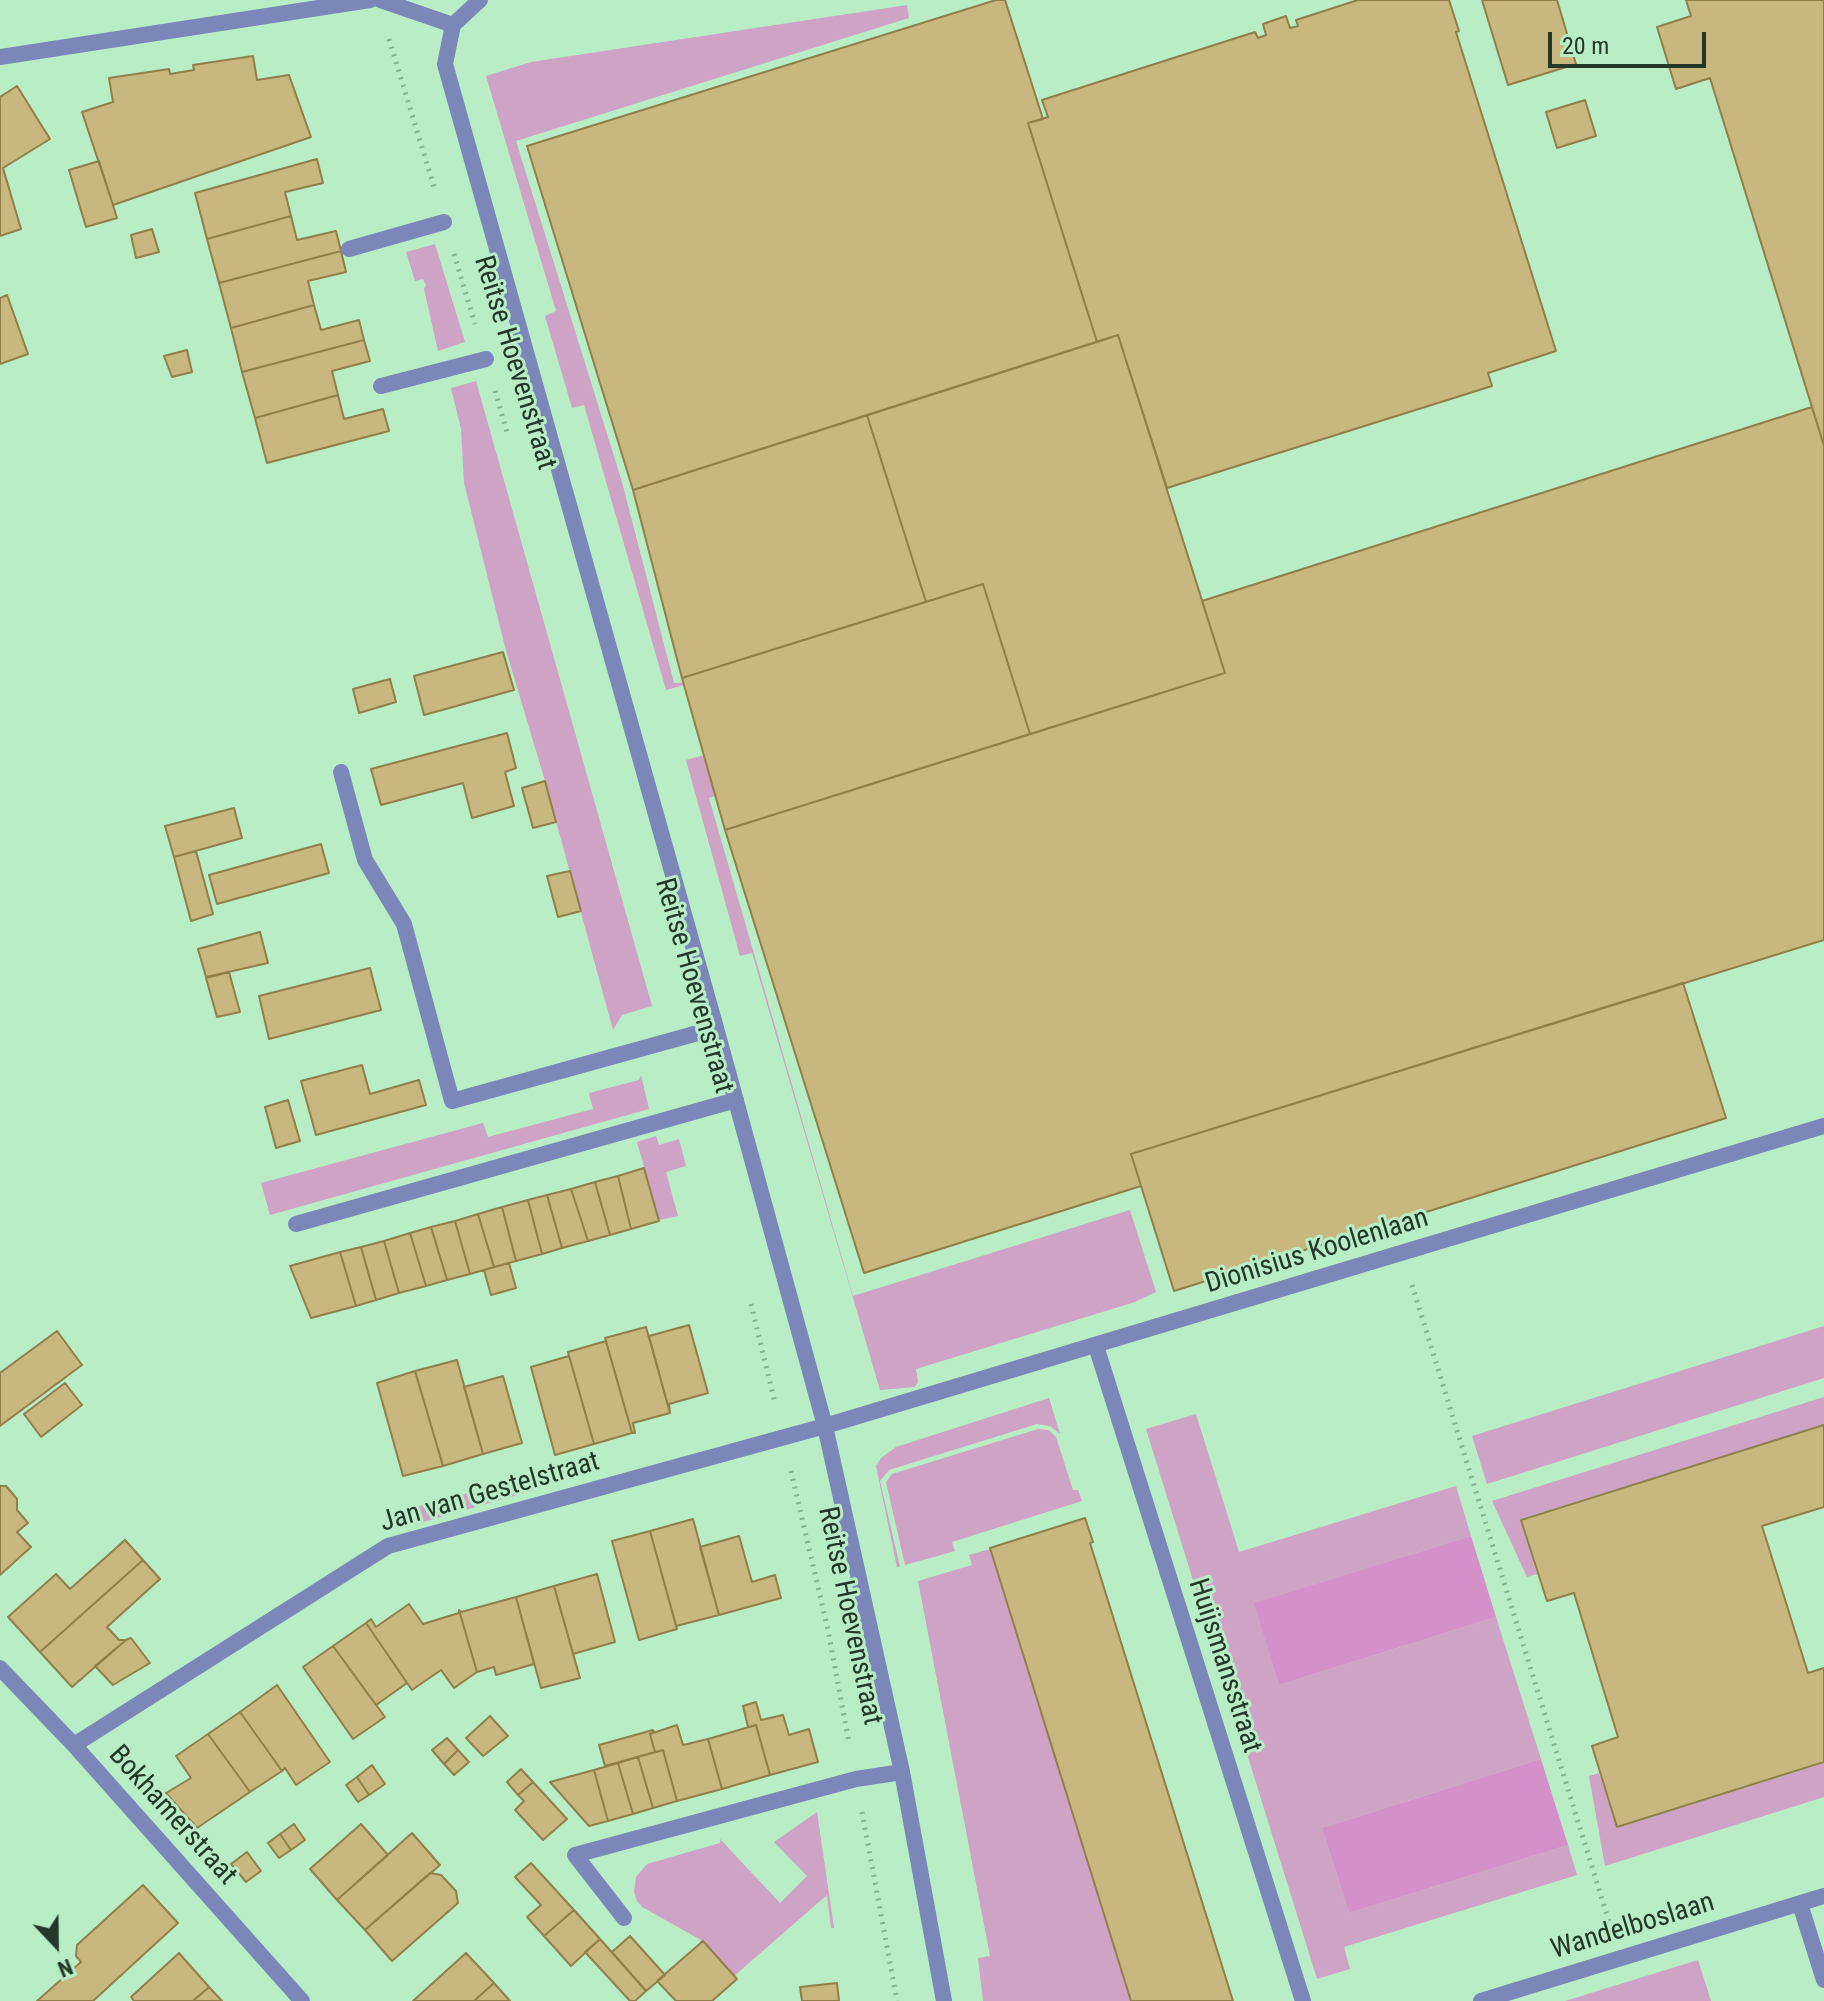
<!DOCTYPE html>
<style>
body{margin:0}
#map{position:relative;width:1824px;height:2001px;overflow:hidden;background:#b8edc6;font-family:"Roboto Condensed",sans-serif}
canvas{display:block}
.north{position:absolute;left:16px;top:1905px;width:80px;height:80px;-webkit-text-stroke:6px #b8edc6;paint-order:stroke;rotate:158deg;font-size:22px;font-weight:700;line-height:32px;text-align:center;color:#233829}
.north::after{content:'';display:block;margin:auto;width:28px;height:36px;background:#233829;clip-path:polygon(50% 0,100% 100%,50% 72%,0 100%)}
.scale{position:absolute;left:1548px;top:32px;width:158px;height:36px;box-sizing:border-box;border:4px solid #233829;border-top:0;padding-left:10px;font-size:24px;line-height:28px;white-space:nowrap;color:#233829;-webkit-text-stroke:6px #b8edc6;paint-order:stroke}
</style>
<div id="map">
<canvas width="1824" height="2001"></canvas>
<div class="north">N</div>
<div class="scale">20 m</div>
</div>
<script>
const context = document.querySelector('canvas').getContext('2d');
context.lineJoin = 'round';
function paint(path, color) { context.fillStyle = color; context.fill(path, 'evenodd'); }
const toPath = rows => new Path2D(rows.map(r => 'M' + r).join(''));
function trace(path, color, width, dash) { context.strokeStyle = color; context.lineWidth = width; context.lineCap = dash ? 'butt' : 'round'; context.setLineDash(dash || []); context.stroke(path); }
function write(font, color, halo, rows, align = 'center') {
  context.font = font + ' "Roboto Condensed",sans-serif'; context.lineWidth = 6; context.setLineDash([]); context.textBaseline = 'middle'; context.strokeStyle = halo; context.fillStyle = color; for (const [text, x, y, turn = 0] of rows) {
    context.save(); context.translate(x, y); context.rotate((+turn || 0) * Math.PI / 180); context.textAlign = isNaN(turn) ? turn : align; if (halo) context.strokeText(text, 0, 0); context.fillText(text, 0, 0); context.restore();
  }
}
paint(toPath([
 [907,5,909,18,516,141,622,482,674,683,695,682,666,690,584,405,572,408,545,316,556,311,486,76,531,62],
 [435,244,465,342,438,351,424,289,426,285,423,279,415,281,406,252],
 [476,381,652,1006,622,1015,613,1030,545,781,505,647,464,483,461,429,451,388],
 [704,755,726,792,709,798,853,1296,1130,1210,1156,1292,1135,1302,916,1369,918,1382,915,1387,880,1390,752,953,740,956,686,760],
 [641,1075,649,1109,270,1215,261,1183,483,1123,488,1137,593,1109,589,1093,639,1080],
 [656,1136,659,1145,679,1139,686,1166,666,1172,678,1216,659,1220,637,1142],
 [1824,1326,1824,1378,1487,1484,1472,1436],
 [1824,1397,1824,1425,1520,1519,1537,1574,1527,1577,1492,1501],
 [1049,1398,1060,1434,1050,1426,1037,1424,889,1470,880,1481,900,1567,897,1567,876,1466,881,1458,896,1447],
 [1196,1414,1239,1552,1456,1486,1471,1536,1255,1603,1279,1685,1496,1617,1541,1759,1322,1828,1349,1913,1568,1845,1577,1875,1344,1947,1350,1969,1317,1979,1146,1429],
 [1038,1429,1049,1430,1056,1437,1073,1490,1078,1490,1082,1501,952,1542,955,1551,905,1565,886,1482,892,1474],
 [532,1476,535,1490,413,1525,408,1509],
 [990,1549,1131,2001,983,2001,978,1958,990,1956,918,1581,972,1565,969,1555],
 [1824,1763,1824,1797,1605,1866,1589,1776,1599,1773,1617,1828],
 [817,1812,834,1928,831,1928,827,1895,734,1976,703,1941,699,1944,701,1940,642,1907,637,1901,634,1892,636,1877,647,1864,720,1843,720,1839,780,1903,807,1876,774,1842],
 [1698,1960,1711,2001,1565,2001]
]), '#cfa3c6');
paint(toPath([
 [1471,1536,1496,1617,1279,1685,1254,1603],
 [1541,1759,1568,1845,1349,1913,1322,1828]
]), '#d490c8');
const building = toPath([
 [996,0,1005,0,1043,119,1028,123,1097,342,633,490,527,146,996,0],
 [1358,0,1449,0,1459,31,1456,32,1556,351,1488,373,1492,386,1167,488,1118,335,1097,342,1028,123,1048,117,1042,100,1255,32,1258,38,1266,35,1263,24,1286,16,1290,28,1298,26,1296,20,1358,0],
 [1482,0,1557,0,1576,64,1508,85,1482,0],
 [1686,0,1824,0,1824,446,1710,78,1676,89,1657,27,1691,16,1686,0],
 [253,56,257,80,289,75,311,137,113,205,82,112,113,102,109,78,169,69,170,74,194,70,193,65,253,56],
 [17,86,50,139,3,168,21,229,0,236,0,97,17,86],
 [1585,100,1596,136,1557,148,1546,112,1585,100],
 [317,159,323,183,285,192,291,216,207,239,195,193,317,159],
 [99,161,117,218,86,227,69,170,99,161],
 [291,216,297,240,336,231,341,251,219,283,207,239,291,216],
 [152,229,159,252,136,258,131,235,152,229],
 [341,251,346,272,308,281,314,305,231,328,219,283,341,251],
 [7,295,28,354,0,364,0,298,7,295],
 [314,305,321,330,359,320,364,340,242,372,231,328,314,305],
 [1118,335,1225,673,1030,734,983,584,926,602,867,415,1118,335],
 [364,340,370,361,332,371,338,395,255,418,242,372,364,340],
 [187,350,192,372,172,377,164,356,187,350],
 [338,395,344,419,383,409,389,431,267,463,255,418,338,395],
 [1812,407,1824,446,1824,940,1131,1154,1141,1186,864,1273,725,830,1225,673,1202,601,1812,407],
 [867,415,926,602,682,678,633,490,867,415],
 [983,584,1030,734,725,830,682,678,983,584],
 [503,652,514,690,424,715,414,676,503,652],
 [390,679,396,702,359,713,353,689,390,679],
 [507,733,516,768,505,772,514,806,472,818,463,783,381,805,371,769,507,733],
 [545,781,556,822,533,828,522,788,545,781],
 [234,808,242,838,174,857,165,826,234,808],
 [321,844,329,873,217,904,209,875,321,844],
 [196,851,213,914,191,921,174,857,196,851],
 [570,871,581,911,558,917,547,876,570,871],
 [260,932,268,963,206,977,198,949,260,932],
 [370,968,381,1010,269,1039,259,996,370,968],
 [229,972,240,1012,217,1017,206,978,229,972],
 [1683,983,1726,1118,1174,1291,1131,1154,1683,983],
 [362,1065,370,1094,419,1080,426,1105,316,1135,301,1081,362,1065],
 [288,1100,300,1141,276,1148,265,1107,288,1100],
 [644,1168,659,1221,631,1229,618,1176,644,1168],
 [618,1176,631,1229,610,1235,595,1182,618,1176],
 [595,1182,610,1235,588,1241,571,1189,595,1182],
 [571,1189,588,1241,562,1248,547,1195,571,1189],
 [547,1195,562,1248,542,1254,528,1200,547,1195],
 [528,1200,542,1254,516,1261,502,1207,528,1200],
 [502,1207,516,1261,494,1267,478,1214,502,1207],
 [478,1214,494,1267,470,1274,455,1221,478,1214],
 [455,1221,470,1274,447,1280,431,1227,455,1221],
 [431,1227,447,1280,426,1286,410,1233,431,1227],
 [410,1233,426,1286,399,1293,384,1241,410,1233],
 [384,1241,399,1293,376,1300,361,1247,384,1241],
 [361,1247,376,1300,356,1306,340,1252,361,1247],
 [340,1252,356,1306,311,1318,290,1266,340,1252],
 [509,1263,516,1288,491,1295,484,1270,509,1263],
 [689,1325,708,1393,669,1404,670,1413,649,1336,689,1325],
 [646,1327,670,1413,633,1423,635,1433,632,1433,605,1338,646,1327],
 [57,1331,82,1365,0,1426,0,1373,57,1331],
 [606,1341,632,1433,594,1444,568,1352,606,1341],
 [569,1356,594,1444,555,1455,531,1367,569,1356],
 [457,1360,483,1454,443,1466,415,1371,457,1360],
 [415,1371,443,1466,403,1476,377,1383,415,1371],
 [503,1376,522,1443,483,1454,464,1387,503,1376],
 [65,1383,82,1405,41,1437,24,1414,65,1383],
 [1824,1425,1824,1507,1762,1526,1808,1673,1824,1668,1824,1762,1617,1827,1592,1746,1618,1737,1574,1593,1547,1601,1521,1520,1824,1425],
 [0,1486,6,1486,17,1499,17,1510,28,1523,17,1532,31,1547,0,1575,0,1486],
 [1085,1518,1093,1542,1090,1543,1233,2001,1131,2001,990,1548,1085,1518],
 [693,1519,719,1615,676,1626,650,1531,693,1519],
 [650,1531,677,1629,639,1640,612,1541,650,1531],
 [739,1536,752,1582,775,1575,781,1598,719,1615,700,1547,739,1536],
 [125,1540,143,1560,40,1652,8,1617,56,1574,70,1589,125,1540],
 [143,1560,160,1579,107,1627,119,1640,126,1640,72,1687,40,1652,143,1560],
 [597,1574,615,1642,573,1654,554,1586,597,1574],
 [554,1586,580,1678,541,1688,516,1597,554,1586],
 [516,1597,534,1664,496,1675,494,1667,477,1672,459,1610,461,1612,516,1597],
 [409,1604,423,1624,459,1613,459,1610,477,1672,454,1688,441,1670,412,1690,366,1623,371,1619,376,1627,409,1604],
 [366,1623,407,1683,376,1705,333,1646,366,1623],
 [131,1638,150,1663,113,1685,95,1666,126,1640,131,1638],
 [333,1646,385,1717,353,1739,303,1667,333,1646],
 [277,1685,330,1762,296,1785,285,1768,282,1771,240,1712,277,1685],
 [756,1702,761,1720,783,1715,789,1735,809,1729,818,1762,770,1775,756,1725,748,1727,743,1706,756,1702],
 [240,1712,282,1771,250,1792,208,1734,240,1712],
 [490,1716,508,1736,483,1756,466,1738,490,1716],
 [677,1725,683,1745,708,1739,722,1789,677,1801,663,1750,655,1752,650,1734,677,1725],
 [756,1725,770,1775,722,1789,708,1739,756,1725],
 [653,1730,654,1732,650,1734,655,1752,605,1766,599,1745,653,1730],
 [208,1734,250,1792,197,1828,166,1793,191,1778,176,1756,208,1734],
 [447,1738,458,1750,444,1764,432,1750,447,1738],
 [458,1750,469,1762,454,1775,444,1764,458,1750],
 [663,1750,677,1801,653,1808,638,1757,663,1750],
 [638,1757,653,1808,633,1814,618,1763,638,1757],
 [618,1763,633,1814,608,1821,594,1770,618,1763],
 [372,1765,385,1784,369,1795,357,1777,372,1765],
 [521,1769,533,1782,518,1795,507,1782,521,1769],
 [594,1770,608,1821,589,1826,550,1782,594,1770],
 [357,1777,369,1795,358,1802,346,1785,357,1777],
 [533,1782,567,1819,543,1840,515,1810,524,1801,518,1795,533,1782],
 [294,1824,305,1840,291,1850,280,1834,294,1824],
 [361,1824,388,1855,337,1900,310,1869,361,1824],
 [412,1833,440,1865,365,1930,337,1900,412,1833],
 [280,1834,291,1850,279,1858,268,1843,280,1834],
 [247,1852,261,1871,246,1882,231,1864,247,1852],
 [531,1863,574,1910,544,1936,527,1917,541,1905,515,1877,531,1863],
 [430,1873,441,1875,456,1891,458,1903,392,1961,365,1930,430,1873],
 [143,1885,178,1923,93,2001,37,2001,81,1962,76,1956,77,1945,143,1885],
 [574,1910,600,1939,571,1966,544,1936,574,1910],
 [630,1936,665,1975,646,1991,612,1952,630,1936],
 [600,1939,646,1991,635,2001,630,2001,585,1952,600,1939],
 [703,1941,737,1979,712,2001,676,2001,657,1981,703,1941],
 [179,1953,209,1987,193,2001,134,2001,131,1997,179,1953],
 [466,1953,494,1983,474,2001,413,2001,466,1953],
 [494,1983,510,2001,474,2001,475,2000,494,1983],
 [837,1983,839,2001,802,2001,800,1987,837,1983],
 [209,1987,222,2001,193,2001,209,1987]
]);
paint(building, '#c8b77f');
trace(building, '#907f49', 2);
trace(toPath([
 [389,39,435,190],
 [454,254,475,324],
 [495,391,507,432],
 [1412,1285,1610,1925],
 [751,1304,775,1403],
 [791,1471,828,1630,849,1743],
 [862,1812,897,2001]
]), '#86b091', 5, [2, 6]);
trace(toPath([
 [349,249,444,222],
 [381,386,486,359],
 [341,772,365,860,404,924,452,1101,716,1028],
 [296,1224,736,1100],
 [624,1918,575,1855,856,1779,902,1772]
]), '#7a87b8', 16);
trace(toPath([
 [380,0,453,25],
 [453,25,445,64,716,1028,825,1426,902,1772,944,2001],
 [453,25,480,0],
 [0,57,370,0],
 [1096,1346,1303,2001],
 [0,1668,74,1745,302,2001],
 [74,1745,388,1546,825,1426,1824,1126],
 [1800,1904,1824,1980],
 [1481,2001,1824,1896]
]), '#7a87b8', 16);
write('28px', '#233829', '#b8edc6', [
 ["Reitse Hoevenstraat",514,363,73],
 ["Reitse Hoevenstraat",693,986,74],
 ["Dionisius Koolenlaan",1317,1252,-17],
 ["Jan van Gestelstraat",490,1493,-16],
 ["Reitse Hoevenstraat",849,1616,78],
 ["Huijsmansstraat",1224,1666,72],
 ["Bokhamerstraat",172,1816,48],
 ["Wandelboslaan",1633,1927,-17]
]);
</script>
